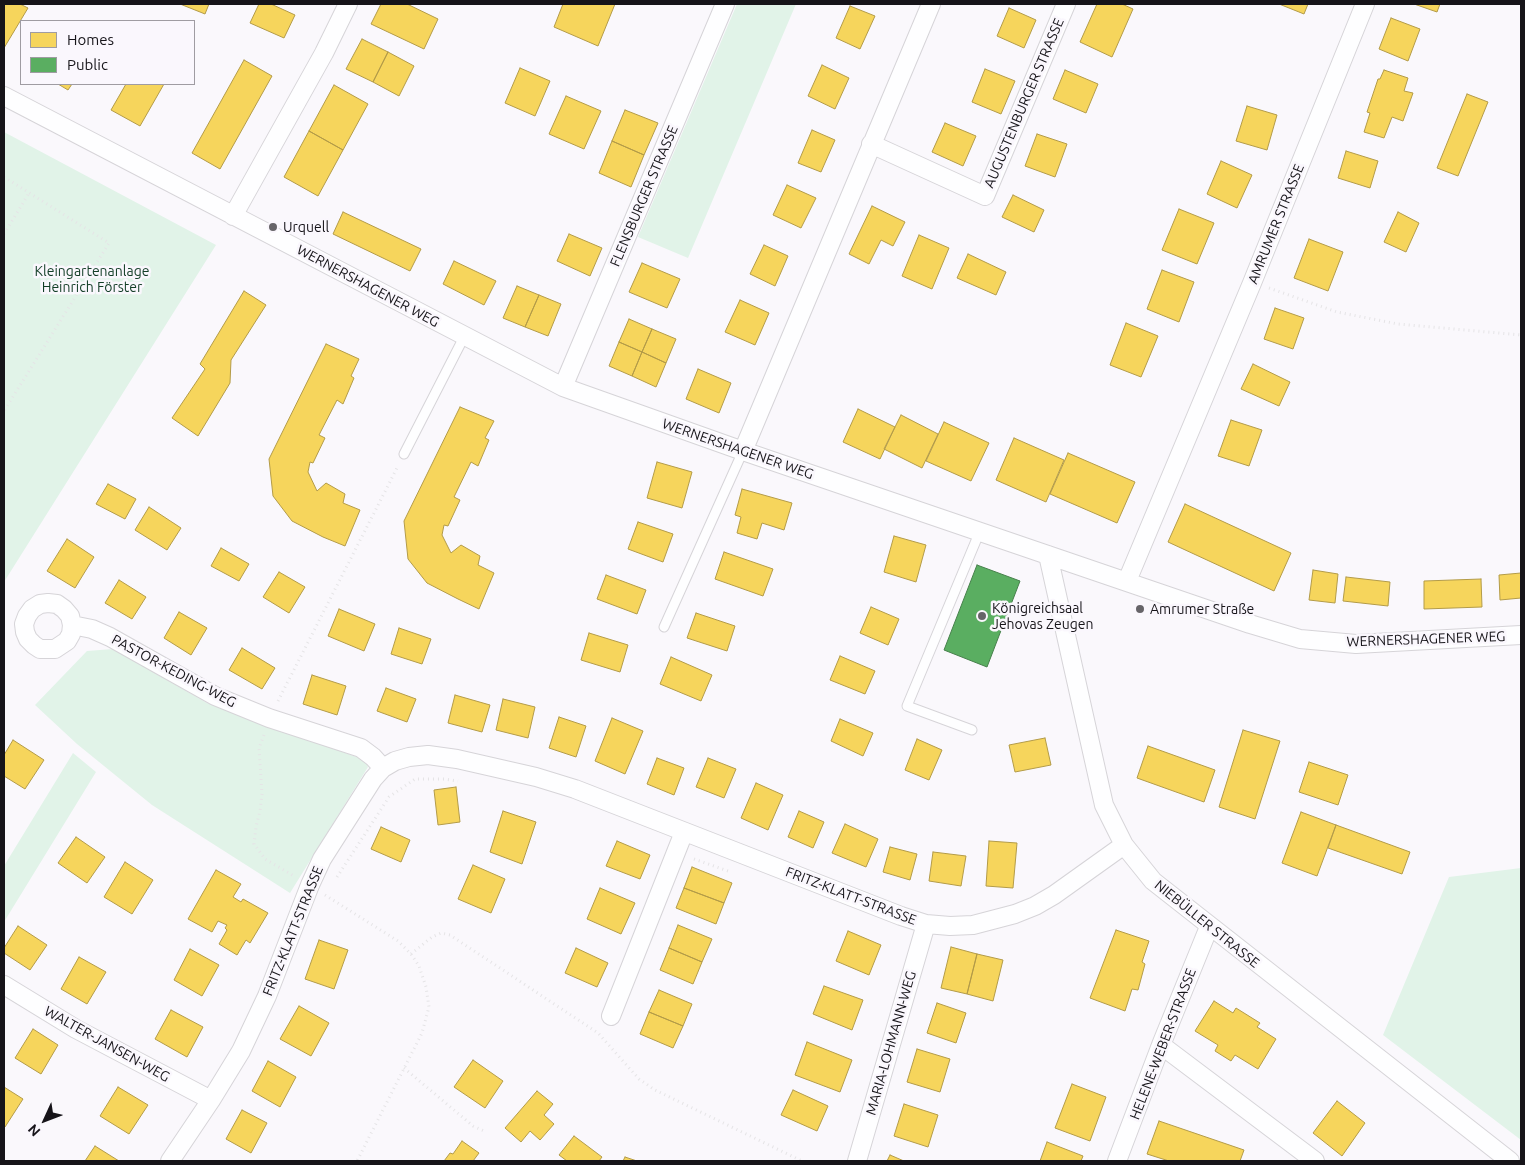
<!DOCTYPE html>
<meta charset="utf-8">
<style>
body{margin:0}
#map{position:relative;width:1525px;height:1165px;overflow:hidden;background:#faf8fc;font-family:Ubuntu,sans-serif}
canvas{display:block}
.frame{position:absolute;inset:0;border:5px solid #161419;pointer-events:none}
.legend{position:absolute;left:20px;top:20px;width:175px;height:65px;box-sizing:border-box;background:#faf7fd;border:1px solid #9f9ca2;margin:0;padding:6px 9px;list-style:none;font-size:15px;color:#161419}
.legend li{display:flex;align-items:center;gap:10px;height:25px}
.legend b{width:25px;border:1px solid #9f9ca2}
.north{position:absolute;left:20px;top:1095px;width:50px;height:50px;-webkit-text-stroke:4px #faf7fd;paint-order:stroke;rotate:227deg;font-size:14px;font-weight:700;line-height:20px;text-align:center;color:#161419}
.north::after{content:'';display:block;margin:auto;width:18px;height:22px;background:#161419;clip-path:polygon(50% 0,100% 100%,50% 72%,0 100%)}
</style>
<div id="map">
<canvas width="1525" height="1165"></canvas>
<div class="frame"></div>
<ul class="legend">
<li><b style="height:14px;background:#f6d55c"></b>Homes</li>
<li><b style="height:14px;background:#5aae61"></b>Public</li>
</ul>
<div class="north">N</div>
</div>
<script>
const context = document.querySelector('canvas').getContext('2d');
context.lineJoin = 'round';
function paint(path, color) { context.fillStyle = color; context.fill(path, 'evenodd'); }
const toPath = rows => new Path2D(rows.map(r => 'M' + r).join(''));
function trace(path, color, width, dash) { context.strokeStyle = color; context.lineWidth = width; context.lineCap = dash ? 'butt' : 'round'; context.setLineDash(dash || []); context.stroke(path); }
function write(font, color, halo, rows, align = 'center') {
  context.font = font + ' Ubuntu,sans-serif'; context.lineWidth = 5; context.setLineDash([]); context.textBaseline = 'middle'; context.strokeStyle = halo; context.fillStyle = color; for (const [text, x, y, turn = 0] of rows) {
    context.save(); context.translate(x, y); context.rotate((+turn || 0) * Math.PI / 180); context.textAlign = isNaN(turn) ? turn : align; if (halo) context.strokeText(text, 0, 0); context.fillText(text, 0, 0); context.restore();
  }
}
paint(toPath([
 [737,4,796,4,688,258,638,237],
 [4,132,216,245,4,582],
 [113,649,207,703,365,760,368,767,290,893,152,805,77,744,35,705,87,651],
 [73,753,96,772,4,922,4,866],
 [1521,868,1521,1140,1383,1035,1449,877]
]), '#e1f3e8');
const homes = toPath([
 [4,4,20,4,28,8,4,48,4,4],
 [180,4,209,4,205,14,180,4],
 [259,4,271,4,295,15,284,38,250,23,259,4],
 [381,4,407,4,438,19,424,49,371,24,381,4],
 [563,4,615,4,598,46,554,27,563,4],
 [1097,4,1122,4,1133,9,1112,57,1080,42,1097,4],
 [1279,4,1308,4,1304,14,1279,4],
 [1414,4,1440,4,1437,12,1414,4],
 [850,6,875,16,860,49,836,38,850,6],
 [1009,8,1036,20,1024,48,997,36,1009,8],
 [1391,18,1420,29,1408,61,1379,49,1391,18],
 [362,39,388,52,373,82,346,69,362,39],
 [388,52,414,66,399,96,373,82,388,52],
 [244,60,272,76,220,169,192,153,244,60],
 [822,65,849,78,835,109,808,96,822,65],
 [520,68,550,81,535,116,505,103,520,68],
 [985,69,1015,81,1001,114,972,102,985,69],
 [1065,70,1098,84,1086,113,1053,99,1065,70],
 [1384,70,1408,78,1404,91,1413,93,1403,121,1392,117,1384,138,1364,132,1370,113,1367,112,1378,79,1380,79,1384,70],
 [58,84,72,84,68,90,58,84],
 [126,84,164,84,140,126,111,110,126,84],
 [334,85,368,104,343,150,309,131,334,85],
 [1467,94,1488,102,1458,176,1437,168,1467,94],
 [566,96,601,111,584,149,549,134,566,96],
 [1247,106,1277,115,1267,150,1236,141,1247,106],
 [625,110,658,123,644,155,612,141,625,110],
 [945,123,976,136,963,166,932,152,945,123],
 [812,130,835,140,821,172,798,163,812,130],
 [309,131,343,150,318,196,284,177,309,131],
 [1037,134,1067,144,1055,177,1025,166,1037,134],
 [612,141,644,155,631,187,599,173,612,141],
 [1346,151,1378,161,1370,188,1338,178,1346,151],
 [1221,161,1252,175,1237,208,1207,194,1221,161],
 [787,185,816,198,801,228,773,215,787,185],
 [1013,195,1044,210,1034,232,1002,217,1013,195],
 [872,206,905,222,893,246,881,240,869,264,849,254,872,206],
 [1179,209,1214,223,1197,264,1162,250,1179,209],
 [343,212,421,249,410,271,333,234,343,212],
 [1398,212,1419,223,1406,252,1384,242,1398,212],
 [569,234,602,248,590,276,557,261,569,234],
 [919,235,949,248,932,289,902,276,919,235],
 [1309,239,1343,252,1328,291,1294,278,1309,239],
 [764,245,788,256,775,286,750,274,764,245],
 [968,254,1006,272,996,295,957,278,968,254],
 [454,261,496,281,484,305,443,284,454,261],
 [642,263,680,279,667,308,629,292,642,263],
 [1162,270,1194,282,1179,322,1147,309,1162,270],
 [517,286,539,295,525,327,503,318,517,286],
 [244,291,266,305,231,360,230,383,198,436,172,418,205,369,200,364,244,291],
 [539,295,561,304,548,336,525,327,539,295],
 [740,300,769,313,755,345,725,332,740,300],
 [1275,308,1304,318,1293,349,1264,339,1275,308],
 [629,319,652,329,642,352,619,342,629,319],
 [1126,323,1158,336,1141,377,1110,365,1126,323],
 [652,329,676,339,666,363,642,352,652,329],
 [619,342,642,352,632,376,609,366,619,342],
 [326,344,359,359,351,376,354,378,343,404,337,400,319,435,325,438,313,463,310,462,308,472,317,491,326,483,345,494,343,503,360,510,345,546,323,537,292,521,273,496,269,459,326,344],
 [642,352,666,363,656,387,632,376,642,352],
 [1253,364,1290,382,1279,406,1241,389,1253,364],
 [698,369,731,383,719,413,686,399,698,369],
 [460,407,494,421,485,438,489,440,478,466,471,462,454,497,460,500,448,526,444,525,442,535,451,553,461,545,480,556,478,565,494,573,479,609,458,599,427,583,408,559,404,521,460,407],
 [858,409,895,427,880,459,843,442,858,409],
 [901,415,938,434,922,468,884,449,901,415],
 [1231,420,1262,430,1249,466,1218,456,1231,420],
 [944,422,989,443,971,481,926,461,944,422],
 [1014,438,1064,460,1046,502,996,480,1014,438],
 [1068,453,1135,482,1117,523,1050,494,1068,453],
 [657,462,692,472,682,508,647,498,657,462],
 [108,484,136,499,125,519,96,504,108,484],
 [742,489,792,503,784,530,762,523,757,539,737,533,741,517,735,515,742,489],
 [1185,504,1291,553,1274,591,1168,542,1185,504],
 [149,507,181,528,167,550,135,530,149,507],
 [638,522,673,534,663,562,628,549,638,522],
 [894,536,926,545,916,582,884,572,894,536],
 [67,539,94,557,75,588,47,571,67,539],
 [221,548,249,564,239,581,211,566,221,548],
 [724,552,773,569,763,596,715,579,724,552],
 [1313,570,1338,574,1335,603,1309,600,1313,570],
 [279,572,305,587,289,613,263,597,279,572],
 [1521,573,1521,598,1500,600,1499,575,1521,573],
 [606,575,646,590,637,614,597,599,606,575],
 [1346,577,1390,582,1388,606,1343,601,1346,577],
 [1481,579,1482,607,1424,609,1424,581,1481,579],
 [119,580,146,597,132,619,105,603,119,580],
 [871,607,899,619,888,645,860,633,871,607],
 [339,609,375,624,364,651,328,636,339,609],
 [179,612,207,628,191,655,164,638,179,612],
 [696,613,735,626,727,651,687,638,696,613],
 [399,628,431,639,422,664,391,654,399,628],
 [589,633,628,645,620,672,581,660,589,633],
 [242,648,275,668,262,689,229,670,242,648],
 [840,656,875,671,865,694,830,680,840,656],
 [671,657,712,675,701,701,660,684,671,657],
 [312,675,346,686,337,715,303,704,312,675],
 [386,688,416,699,407,722,377,711,386,688],
 [455,695,490,705,482,732,448,723,455,695],
 [503,699,535,707,528,738,496,730,503,699],
 [559,717,586,726,576,757,549,748,559,717],
 [612,718,643,731,625,774,595,761,612,718],
 [840,719,873,733,863,756,831,741,840,719],
 [1243,730,1280,741,1255,819,1219,807,1243,730],
 [1045,738,1051,765,1015,772,1009,745,1045,738],
 [917,739,942,750,929,780,905,770,917,739],
 [13,740,44,760,25,789,4,776,4,755,13,740],
 [1148,746,1215,770,1204,802,1137,778,1148,746],
 [657,758,684,768,674,795,647,784,657,758],
 [708,758,736,769,724,798,696,787,708,758],
 [1309,762,1348,775,1338,805,1299,792,1309,762],
 [756,783,783,795,768,830,741,818,756,783],
 [456,787,460,822,438,825,434,790,456,787],
 [503,811,536,822,522,864,490,852,503,811],
 [799,811,824,822,813,848,788,837,799,811],
 [1301,812,1336,825,1317,876,1282,863,1301,812],
 [845,824,878,839,866,867,832,853,845,824],
 [1336,825,1410,852,1402,874,1328,848,1336,825],
 [381,827,410,840,401,862,371,849,381,827],
 [76,837,105,857,87,883,58,863,76,837],
 [617,841,650,855,640,879,606,866,617,841],
 [989,841,1017,843,1013,888,986,886,989,841],
 [890,847,917,854,910,880,883,872,890,847],
 [933,852,966,856,961,886,929,881,933,852],
 [125,862,153,880,132,914,104,897,125,862],
 [473,865,505,879,491,913,458,899,473,865],
 [692,867,732,883,724,903,684,888,692,867],
 [216,870,241,884,233,897,241,902,243,899,268,913,250,943,246,940,237,955,219,944,227,930,225,928,227,925,218,921,212,932,188,919,216,870],
 [600,888,635,903,621,934,587,919,600,888],
 [684,888,724,903,716,924,676,908,684,888],
 [678,925,712,939,702,962,669,948,678,925],
 [18,926,47,945,30,970,4,953,4,948,18,926],
 [1116,930,1149,941,1142,962,1145,964,1138,990,1132,989,1125,1011,1090,998,1116,930],
 [848,931,881,945,869,975,836,961,848,931],
 [319,940,348,950,334,989,305,979,319,940],
 [951,947,977,954,967,994,941,988,951,947],
 [576,948,608,963,597,987,565,973,576,948],
 [669,948,702,962,693,984,660,970,669,948],
 [190,949,219,965,202,996,174,980,190,949],
 [977,954,1003,960,993,1001,967,994,977,954],
 [79,957,106,972,87,1004,61,989,79,957],
 [824,986,863,1000,852,1030,813,1014,824,986],
 [659,990,692,1004,683,1026,649,1012,659,990],
 [1214,1001,1233,1013,1236,1008,1260,1023,1257,1027,1276,1039,1258,1069,1235,1055,1231,1061,1215,1051,1218,1045,1195,1031,1214,1001],
 [937,1003,966,1013,956,1043,927,1033,937,1003],
 [299,1006,329,1023,311,1056,280,1039,299,1006],
 [171,1010,203,1027,187,1057,155,1039,171,1010],
 [649,1012,683,1026,673,1048,640,1034,649,1012],
 [33,1029,58,1045,41,1074,15,1058,33,1029],
 [807,1042,852,1060,840,1092,795,1075,807,1042],
 [917,1049,950,1059,940,1092,907,1082,917,1049],
 [473,1060,503,1081,485,1108,454,1087,473,1060],
 [268,1061,296,1077,280,1107,252,1091,268,1061],
 [1072,1084,1106,1097,1090,1141,1055,1128,1072,1084],
 [4,1087,23,1099,5,1127,4,1126,4,1087],
 [118,1087,148,1105,129,1134,100,1116,118,1087],
 [793,1090,828,1106,817,1131,781,1115,793,1090],
 [537,1091,553,1104,544,1115,554,1124,540,1140,530,1131,521,1142,505,1128,537,1091],
 [1337,1101,1365,1123,1342,1156,1313,1133,1337,1101],
 [904,1104,938,1115,928,1147,894,1136,904,1104],
 [242,1110,267,1123,251,1153,226,1139,242,1110],
 [1159,1121,1244,1150,1240,1161,1169,1161,1147,1154,1159,1121],
 [574,1136,602,1157,599,1161,567,1161,559,1155,574,1136],
 [462,1141,479,1153,473,1161,444,1161,450,1153,453,1154,462,1141],
 [1047,1142,1083,1156,1081,1161,1040,1161,1047,1142],
 [95,1146,119,1161,85,1161,95,1146],
 [890,1155,904,1161,887,1161,890,1155],
 [625,1157,637,1161,623,1161,625,1157]
]);
paint(homes, '#f6d55c');
trace(homes, '#b39b48', 1);
const public = toPath([
 [977,565,1020,581,987,667,944,650,977,565]
]);
paint(public, '#5aae61');
trace(public, '#46804b', 1);
const service = toPath([
 [404,454,464,337],
 [664,627,743,451],
 [972,730,907,706,980,531]
]);
const minor = toPath([
 [4,96,563,387,743,451,1250,624,1300,639,1356,644,1521,635],
 [871,144,985,196,1066,4],
 [233,216,324,53,348,4],
 [563,387,725,4],
 [743,451,931,4],
 [1048,555,1104,805,1124,845,1153,881,1510,1161],
 [1127,581,1252,283,1365,4],
 [72,625,71,634,67,641,55,649,40,649,34,645,28,639,25,632,24,624,27,616,32,609,40,604,48,603,57,604,64,609,70,616,72,625,92,629,110,637,215,696,269,718,361,748,373,757,383,768],
 [4,985,76,1029,211,1100],
 [611,1016,684,832],
 [1161,1045,1315,1161],
 [170,1161,211,1100,241,1051,267,996,310,885,322,859,373,779,383,768,395,761,409,757,428,755,457,759,536,777,575,789,901,916,926,924,950,926,973,925,1015,914,1035,906,1054,895,1124,845],
 [857,1161,926,924],
 [1117,1161,1161,1045,1209,927]
]);
trace(service, '#d6d4d8', 11);
trace(minor, '#d6d4d8', 20);
trace(toPath([
 [4,177,109,243,4,411],
 [4,234,29,193],
 [1269,288,1337,312,1398,324,1521,335],
 [278,701,398,466],
 [264,735,259,748,262,794,260,811,256,827,254,844,265,859,294,876],
 [694,859,728,871],
 [337,877,389,797,415,779,444,779,458,781],
 [325,895,398,941,411,954,419,966,426,987,429,1007,422,1033,357,1161],
 [411,954,432,937,441,933,450,935,598,1033,639,1079,655,1090,802,1161],
 [404,1068,473,1126,484,1131]
]), '#e5e4e6', 3, [1, 4]);
trace(service, '#fefeff', 9);
trace(minor, '#fefeff', 18);
for (const [x, y, r, color] of [
 [273,227,5,"#666468"],
 [1140,609,5,"#666468"],
 [982,616,5,"#666468"]
]) { const dot = new Path2D(); dot.arc(x, y, r, 0, 2 * Math.PI); context.fillStyle = color; context.fill(dot); trace(dot, '#faf7fd', 2); }
write('14px', '#161419', '#faf7fd', [
 ["AUGUSTENBURGER STRASSE",1024,103,-67],
 ["FLENSBURGER STRASSE",644,196,-67],
 ["AMRUMER STRASSE",1276,224,-68],
 ["WERNERSHAGENER WEG",368,286,28],
 ["WERNERSHAGENER WEG",738,449,19],
 ["WERNERSHAGENER WEG",1426,639,-2],
 ["PASTOR-KEDING-WEG",174,671,28],
 ["FRITZ-KLATT-STRASSE",851,896,21],
 ["NIEBÜLLER STRASSE",1207,924,39],
 ["FRITZ-KLATT-STRASSE",293,931,-68],
 ["MARIA-LOHMANN-WEG",891,1043,-74],
 ["WALTER-JANSEN-WEG",107,1044,29],
 ["HELENE-WEBER-STRASSE",1163,1044,-69]
]);
write('14px', '#161419', '#faf7fd', [
 ["Urquell",283,227],
 ["Königreichsaal",992,608],
 ["Jehovas Zeugen",992,624],
 ["Amrumer Straße",1150,609]
], 'left');
write('14px', '#133e27', '#faf7fd', [
 ["Kleingartenanlage",92,271],
 ["Heinrich Förster",92,287]
]);
</script>
